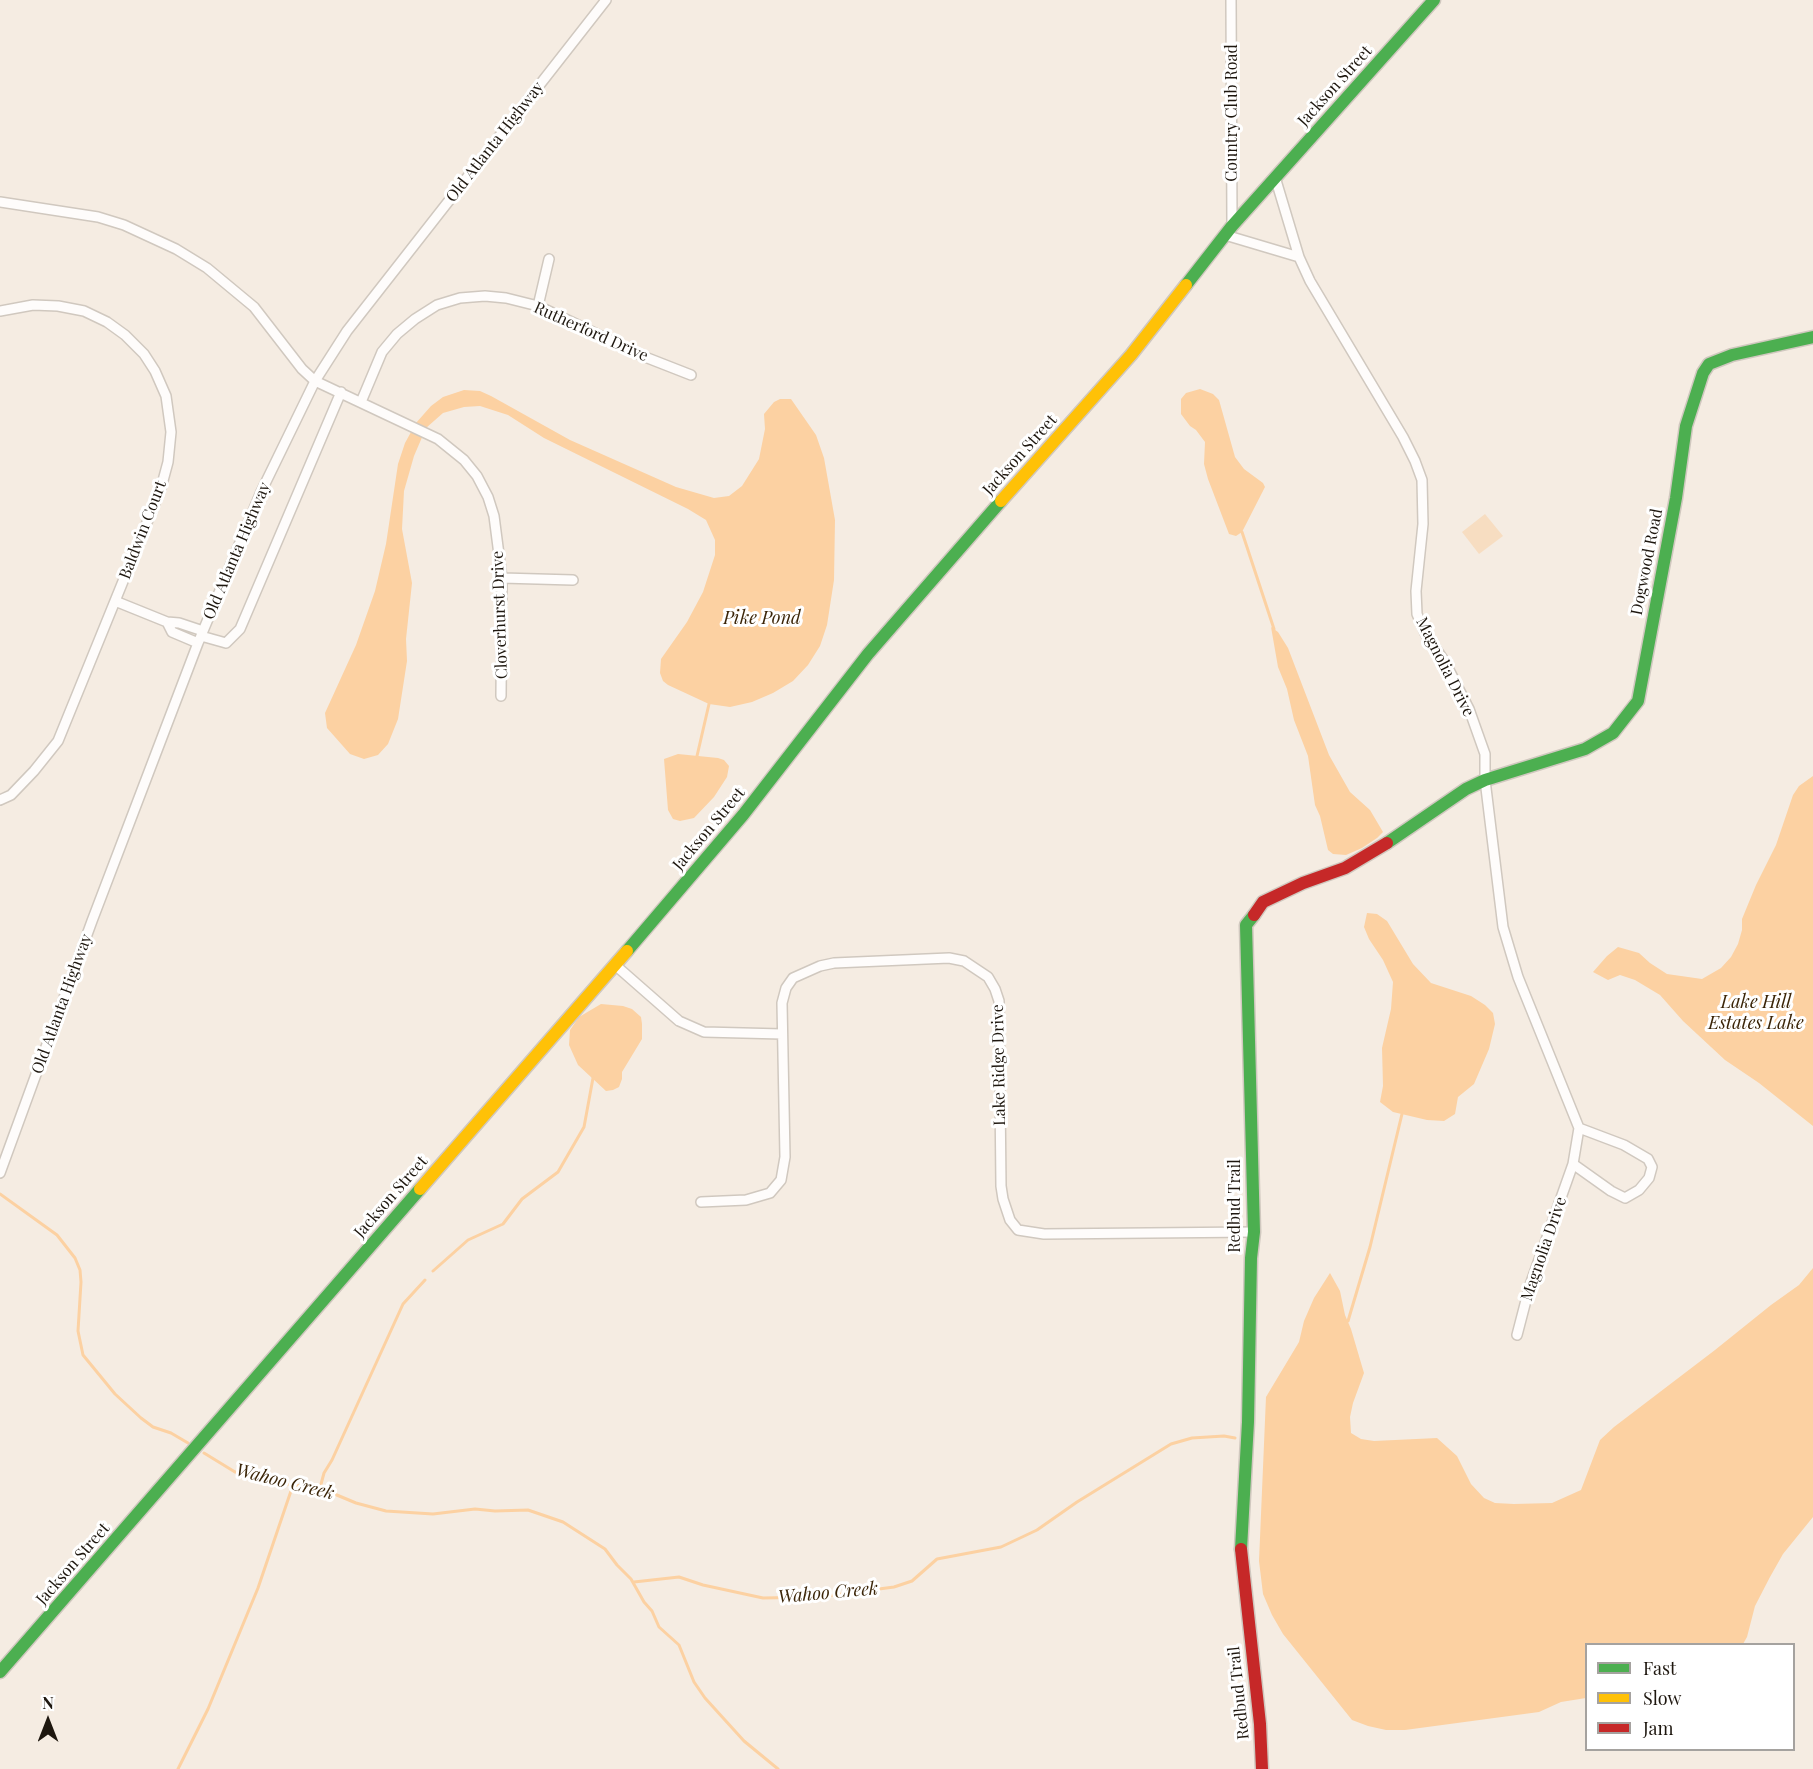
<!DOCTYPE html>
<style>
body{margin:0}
#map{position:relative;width:1813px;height:1769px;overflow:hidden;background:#f5ece2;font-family:"Playfair Display",serif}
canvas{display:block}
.legend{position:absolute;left:1585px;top:1643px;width:210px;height:108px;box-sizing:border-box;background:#fff;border:2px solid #a5a29f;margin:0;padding:8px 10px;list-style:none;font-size:18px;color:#1e170f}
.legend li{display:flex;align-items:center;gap:12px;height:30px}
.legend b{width:30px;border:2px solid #a5a29f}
.north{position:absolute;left:18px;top:1691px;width:60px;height:60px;-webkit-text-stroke:4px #fff;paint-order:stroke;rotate:0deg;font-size:16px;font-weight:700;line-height:24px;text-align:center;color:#1e170f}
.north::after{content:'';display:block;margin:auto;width:21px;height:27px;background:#1e170f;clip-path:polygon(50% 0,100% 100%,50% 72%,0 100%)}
</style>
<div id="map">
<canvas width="1813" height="1769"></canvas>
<ul class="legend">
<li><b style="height:8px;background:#4caf50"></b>Fast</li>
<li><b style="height:8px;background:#ffc107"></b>Slow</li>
<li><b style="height:8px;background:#c62828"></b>Jam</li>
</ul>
<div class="north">N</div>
</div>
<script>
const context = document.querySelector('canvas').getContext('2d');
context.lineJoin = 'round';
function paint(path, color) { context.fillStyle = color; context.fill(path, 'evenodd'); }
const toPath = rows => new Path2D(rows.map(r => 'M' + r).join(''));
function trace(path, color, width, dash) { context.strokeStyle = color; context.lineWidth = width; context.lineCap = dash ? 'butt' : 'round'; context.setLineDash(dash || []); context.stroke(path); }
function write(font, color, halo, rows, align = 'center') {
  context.font = font + ' "Playfair Display",serif'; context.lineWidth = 6; context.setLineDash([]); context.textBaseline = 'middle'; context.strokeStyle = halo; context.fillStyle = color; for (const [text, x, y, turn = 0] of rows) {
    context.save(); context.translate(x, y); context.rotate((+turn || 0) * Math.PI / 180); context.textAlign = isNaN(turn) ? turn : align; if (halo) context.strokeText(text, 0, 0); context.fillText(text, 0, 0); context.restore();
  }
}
paint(toPath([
 [1485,514,1503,536,1479,554,1462,532]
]), '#f7ddc1');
paint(toPath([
 [1200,389,1213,394,1219,400,1235,457,1244,469,1263,483,1265,487,1242,532,1236,536,1229,534,1208,479,1204,464,1205,442,1196,430,1190,426,1181,414,1181,399,1186,393],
 [464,390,480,391,491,396,570,440,676,487,714,498,729,496,742,486,759,459,765,429,764,414,774,402,780,399,791,399,816,435,824,458,835,520,834,580,827,625,820,646,808,665,793,681,773,693,752,702,730,707,709,704,668,685,663,681,660,673,661,659,687,622,703,592,715,555,715,540,706,520,688,509,544,438,508,415,480,406,464,407,443,413,426,428,414,456,404,491,402,529,412,583,406,639,407,661,398,719,388,744,378,755,364,759,350,754,327,728,325,713,356,645,375,591,386,544,398,464,405,443,416,423,431,406,443,397],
 [1271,627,1278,632,1288,648,1329,755,1350,792,1370,810,1383,832,1377,838,1362,848,1346,855,1333,854,1328,850,1320,816,1315,805,1308,756,1294,720,1287,689,1278,667],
 [678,754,718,758,724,760,729,766,727,777,714,797,694,818,680,821,673,819,668,810,664,759],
 [1813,776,1813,1126,1759,1083,1725,1060,1683,1021,1660,995,1635,980,1620,975,1608,980,1593,972,1607,956,1618,947,1639,953,1650,963,1667,974,1702,979,1721,968,1731,957,1738,944,1742,930,1742,919,1756,885,1776,845,1793,795,1799,786],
 [1367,913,1377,914,1387,921,1413,964,1431,983,1471,996,1485,1005,1493,1013,1495,1024,1489,1049,1474,1084,1458,1097,1455,1114,1444,1121,1427,1120,1393,1112,1380,1102,1383,1086,1382,1048,1391,1009,1393,982,1383,960,1369,939,1364,927],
 [601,1004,623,1006,632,1009,641,1017,642,1024,642,1039,622,1072,622,1079,619,1087,613,1090,606,1091,578,1065,569,1045,570,1030,579,1017],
 [1813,1268,1813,1517,1783,1554,1770,1577,1755,1606,1747,1637,1743,1644,1586,1644,1586,1698,1561,1702,1539,1712,1405,1730,1386,1730,1368,1726,1352,1720,1283,1634,1272,1615,1263,1594,1259,1561,1266,1397,1299,1342,1304,1321,1314,1298,1330,1273,1340,1291,1345,1315,1351,1329,1364,1373,1353,1403,1350,1417,1351,1433,1361,1439,1374,1441,1437,1438,1457,1456,1471,1484,1484,1498,1495,1503,1514,1504,1552,1503,1581,1490,1600,1440,1614,1427,1715,1350,1771,1305,1799,1285]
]), '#fcd1a2');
trace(toPath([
 [1242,532,1274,629],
 [697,756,709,704],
 [0,1194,57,1235,75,1258,80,1270,81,1282,78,1331,83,1355,115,1394,141,1418,153,1427,171,1433,188,1443],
 [433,1271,468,1240,503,1224,522,1199,558,1172,584,1127,593,1078],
 [1348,1321,1370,1247,1402,1114],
 [204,1453,235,1472,277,1483,320,1488,356,1503,386,1511,433,1514,475,1509,495,1511,528,1510,563,1522,605,1549,617,1565,631,1579,644,1602,652,1611,659,1627,679,1645,694,1682,705,1698,744,1741,778,1769],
 [320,1488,324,1473,332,1460,403,1304,425,1280],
 [634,1582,679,1577,703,1585,763,1598,819,1597,894,1587,912,1581,937,1559,1001,1547,1037,1530,1077,1502,1171,1444,1192,1438,1224,1436,1235,1438],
 [178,1769,208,1709,258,1588,293,1485]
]), '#fcd1a2', 3);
const street = toPath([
 [1231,0,1232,226],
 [1275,177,1299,257,1310,281,1403,437,1415,461,1422,480,1423,524,1416,591,1417,614,1425,633,1445,662,1469,709,1485,754,1485,780,1503,927,1518,977,1579,1128,1573,1164,1530,1285,1517,1335],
 [0,202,98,217,124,225,176,249,207,268,254,307,302,369,315,381,438,439,464,460,477,476,488,497,494,516,502,578,501,696],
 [1225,235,1299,257],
 [538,306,549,259],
 [0,311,33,305,58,306,84,311,107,322,125,335,144,354,155,371,166,396,171,432,168,462,161,488,58,741,34,771,11,795,0,800],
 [361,402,382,352,397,334,415,319,437,305,460,298,485,296,506,298,538,306,645,357,691,375],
 [502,578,573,580],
 [115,601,167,622,179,623,203,631],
 [167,622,172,632,198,643],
 [201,636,226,643,240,629,341,392],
 [614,964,679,1021,704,1032,782,1034],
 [1573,1164,1611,1191,1625,1198,1639,1190,1649,1178,1652,1167,1648,1159,1624,1145,1579,1128],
 [0,1173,92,921,198,643,261,492,315,381,347,331,606,0],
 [701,1202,746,1200,770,1193,781,1180,785,1157,782,1003,786,988,793,978,820,966,834,963,949,958,964,961,988,977,995,989,999,1001,1001,1186,1003,1199,1010,1220,1018,1230,1044,1234,1254,1232]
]);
const fast = toPath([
 [1186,285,1232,226,1434,0],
 [1387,843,1466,789,1485,780,1585,749,1613,733,1638,701,1676,498,1686,426,1703,373,1709,364,1732,355,1813,337],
 [627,951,743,815,868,654,1001,501],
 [1241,1549,1248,1422,1251,1258,1254,1232,1246,925,1254,915],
 [0,1672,420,1189]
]);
const slow = toPath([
 [1001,501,1131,355,1186,285],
 [420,1189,627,951]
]);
const jam = toPath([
 [1254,915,1263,902,1303,883,1345,868,1387,843],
 [1241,1549,1260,1724,1262,1769]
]);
trace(street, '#d0c8bf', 12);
trace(fast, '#d0c8bf', 15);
trace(slow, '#d0c8bf', 15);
trace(jam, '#d0c8bf', 15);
trace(street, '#fefcfb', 9);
trace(fast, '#4caf50', 12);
trace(slow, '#ffc107', 12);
trace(jam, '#c62828', 12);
write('16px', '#1e170f', '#fff', [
 ["Jackson Street",1335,86,-48],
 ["Country Club Road",1232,113,-90],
 ["Old Atlanta Highway",495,142,-52],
 ["Rutherford Drive",591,332,24],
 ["Jackson Street",1020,455,-48],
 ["Baldwin Court",143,530,-69],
 ["Old Atlanta Highway",237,551,-67],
 ["Dogwood Road",1647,562,-79],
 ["Cloverhurst Drive",500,615,-92],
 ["Magnolia Drive",1445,667,63],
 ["Jackson Street",709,829,-50],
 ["Old Atlanta Highway",62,1004,-70],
 ["Lake Ridge Drive",999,1065,-91],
 ["Jackson Street",391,1197,-49],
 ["Redbud Trail",1235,1206,-90],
 ["Magnolia Drive",1544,1249,-71],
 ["Jackson Street",73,1564,-49],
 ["Redbud Trail",1239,1693,-96]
]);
write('italic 18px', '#3b2508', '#fff', [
 ["Pike Pond",762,618],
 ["Lake Hill",1756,1002],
 ["Estates Lake",1756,1023],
 ["Wahoo Creek",285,1482,14],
 ["Wahoo Creek",828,1593,-5]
]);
</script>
